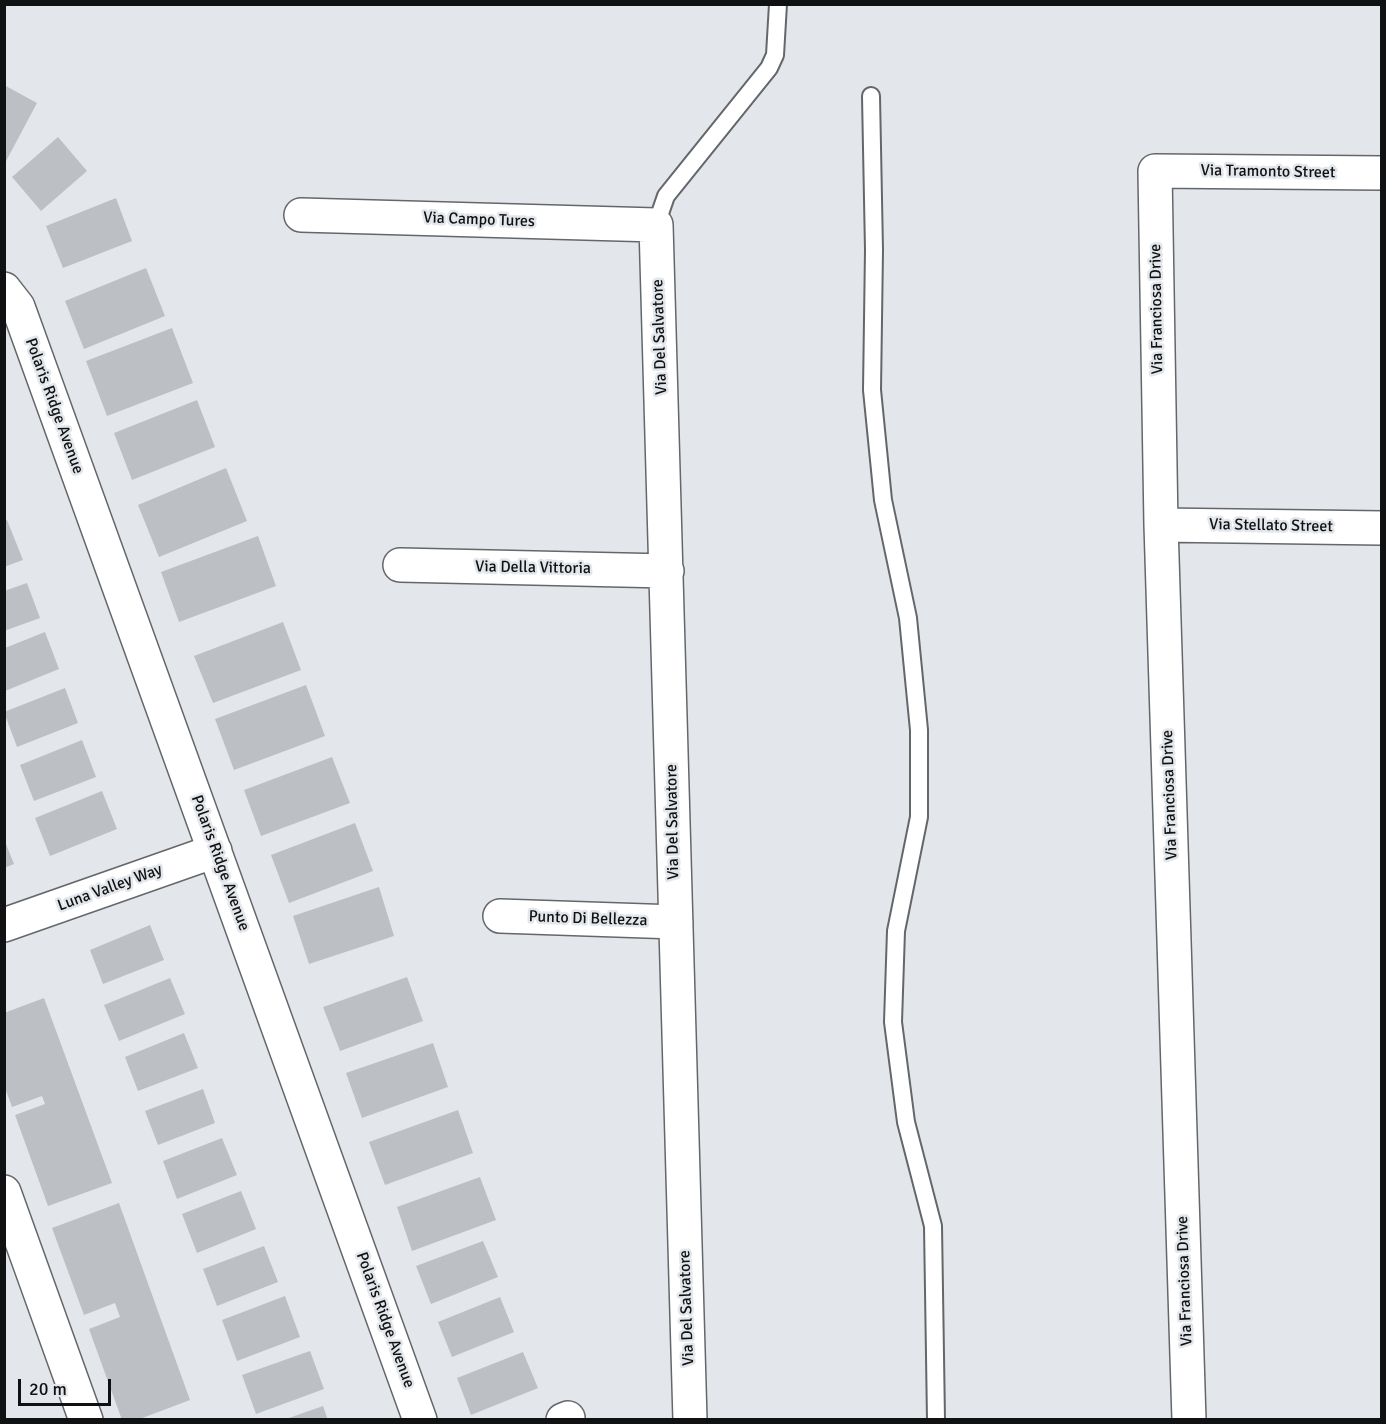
<!DOCTYPE html>
<style>
body{margin:0}
#map{position:relative;width:1386px;height:1424px;overflow:hidden;background:#e3e7eb;font-family:Signika,sans-serif}
canvas{display:block}
.frame{position:absolute;inset:0;border:6px solid #101112;pointer-events:none}
.scale{position:absolute;left:18px;top:1379px;width:93px;height:27px;box-sizing:border-box;border:3px solid #101112;border-top:0;padding-left:8px;font-size:18px;line-height:21px;white-space:nowrap;color:#101112;-webkit-text-stroke:4px #e3e7eb;paint-order:stroke}
</style>
<div id="map">
<canvas width="1386" height="1424"></canvas>
<div class="frame"></div>
<div class="scale">20 m</div>
</div>
<script>
const context = document.querySelector('canvas').getContext('2d');
context.lineJoin = 'round';
function paint(path, color) { context.fillStyle = color; context.fill(path, 'evenodd'); }
const toPath = rows => new Path2D(rows.map(r => 'M' + r).join(''));
function trace(path, color, width, dash) { context.strokeStyle = color; context.lineWidth = width; context.lineCap = dash ? 'butt' : 'round'; context.setLineDash(dash || []); context.stroke(path); }
function write(font, color, halo, rows, align = 'center') {
  context.font = font + ' Signika,sans-serif'; context.lineWidth = 5; context.setLineDash([]); context.textBaseline = 'middle'; context.strokeStyle = halo; context.fillStyle = color; for (const [text, x, y, turn = 0] of rows) {
    context.save(); context.translate(x, y); context.rotate((+turn || 0) * Math.PI / 180); context.textAlign = isNaN(turn) ? turn : align; if (halo) context.strokeText(text, 0, 0); context.fillText(text, 0, 0); context.restore();
  }
}
paint(toPath([
 [4,85,37,103,4,165],
 [58,137,87,171,41,211,12,177],
 [116,198,132,241,63,268,46,226],
 [146,268,165,316,84,349,65,301],
 [172,328,193,383,107,416,86,361],
 [197,400,215,447,132,480,114,433],
 [226,468,247,521,159,557,138,505],
 [7,520,23,560,4,567,4,521],
 [258,536,276,586,179,622,161,572],
 [27,583,40,618,4,631,4,591],
 [283,622,301,670,213,703,194,656],
 [45,632,59,669,5,691,5,648],
 [306,685,325,736,234,770,215,719],
 [65,688,78,723,17,747,4,712],
 [82,740,96,777,34,801,20,765],
 [332,757,350,803,261,836,244,790],
 [102,791,117,829,50,856,35,818],
 [355,823,373,871,289,903,271,855],
 [4,839,14,864,4,868],
 [379,887,394,936,309,964,293,916],
 [150,925,164,960,103,984,90,950],
 [407,977,423,1021,340,1051,323,1007],
 [170,978,185,1014,119,1041,104,1005],
 [44,998,112,1183,48,1206,15,1115,45,1104,42,1096,12,1107,4,1085,4,1013],
 [184,1033,198,1068,138,1091,125,1057],
 [433,1043,448,1087,362,1118,346,1073],
 [203,1089,215,1123,158,1145,145,1111],
 [458,1110,473,1153,385,1185,369,1142],
 [222,1138,237,1175,177,1199,163,1161],
 [480,1177,496,1220,412,1251,397,1207],
 [241,1191,256,1229,197,1253,182,1214],
 [119,1203,190,1400,137,1420,122,1420,89,1329,120,1317,115,1303,84,1315,52,1228],
 [483,1241,498,1277,431,1304,416,1266],
 [264,1246,278,1282,217,1306,203,1269],
 [285,1296,300,1337,237,1361,222,1320],
 [500,1297,514,1332,452,1357,438,1322],
 [310,1351,324,1389,256,1414,242,1375],
 [523,1352,538,1388,471,1415,457,1378],
 [323,1406,328,1420,286,1420,286,1419]
]), '#bcc0c4');
const lane = toPath([
 [871,96,874,250,872,390,883,500,908,618,919,730,919,817,896,931,893,1022,906,1122,933,1226,936,1420],
 [656,225,666,196,769,68,775,55,778,4]
]);
const street = toPath([
 [301,215,656,225,690,1420],
 [4,289,18,307,420,1420],
 [1161,525,1382,528],
 [400,565,667,571],
 [500,916,676,922],
 [4,925,215,851],
 [4,1192,86,1420],
 [563,1420,568,1418],
 [1189,1420,1161,525,1155,171,1382,173]
]);
trace(lane, '#64676a', 20);
trace(street, '#64676a', 36);
trace(lane, '#fff', 16);
trace(street, '#fff', 33);
write('16px', '#101112', '#e3e7eb', [
 ["Via Tramonto Street",1268,172,1],
 ["Via Campo Tures",479,220,2],
 ["Via Franciosa Drive",1157,309,-91],
 ["Via Del Salvatore",660,337,-92],
 ["Polaris Ridge Avenue",54,406,70],
 ["Via Stellato Street",1271,526,1],
 ["Via Della Vittoria",533,568,1],
 ["Via Franciosa Drive",1170,795,-92],
 ["Via Del Salvatore",673,822,-91],
 ["Polaris Ridge Avenue",220,863,70],
 ["Luna Valley Way",110,888,-20],
 ["Punto Di Bellezza",588,919,2],
 ["Via Franciosa Drive",1185,1281,-92],
 ["Via Del Salvatore",687,1308,-92],
 ["Polaris Ridge Avenue",385,1320,70]
]);
</script>
